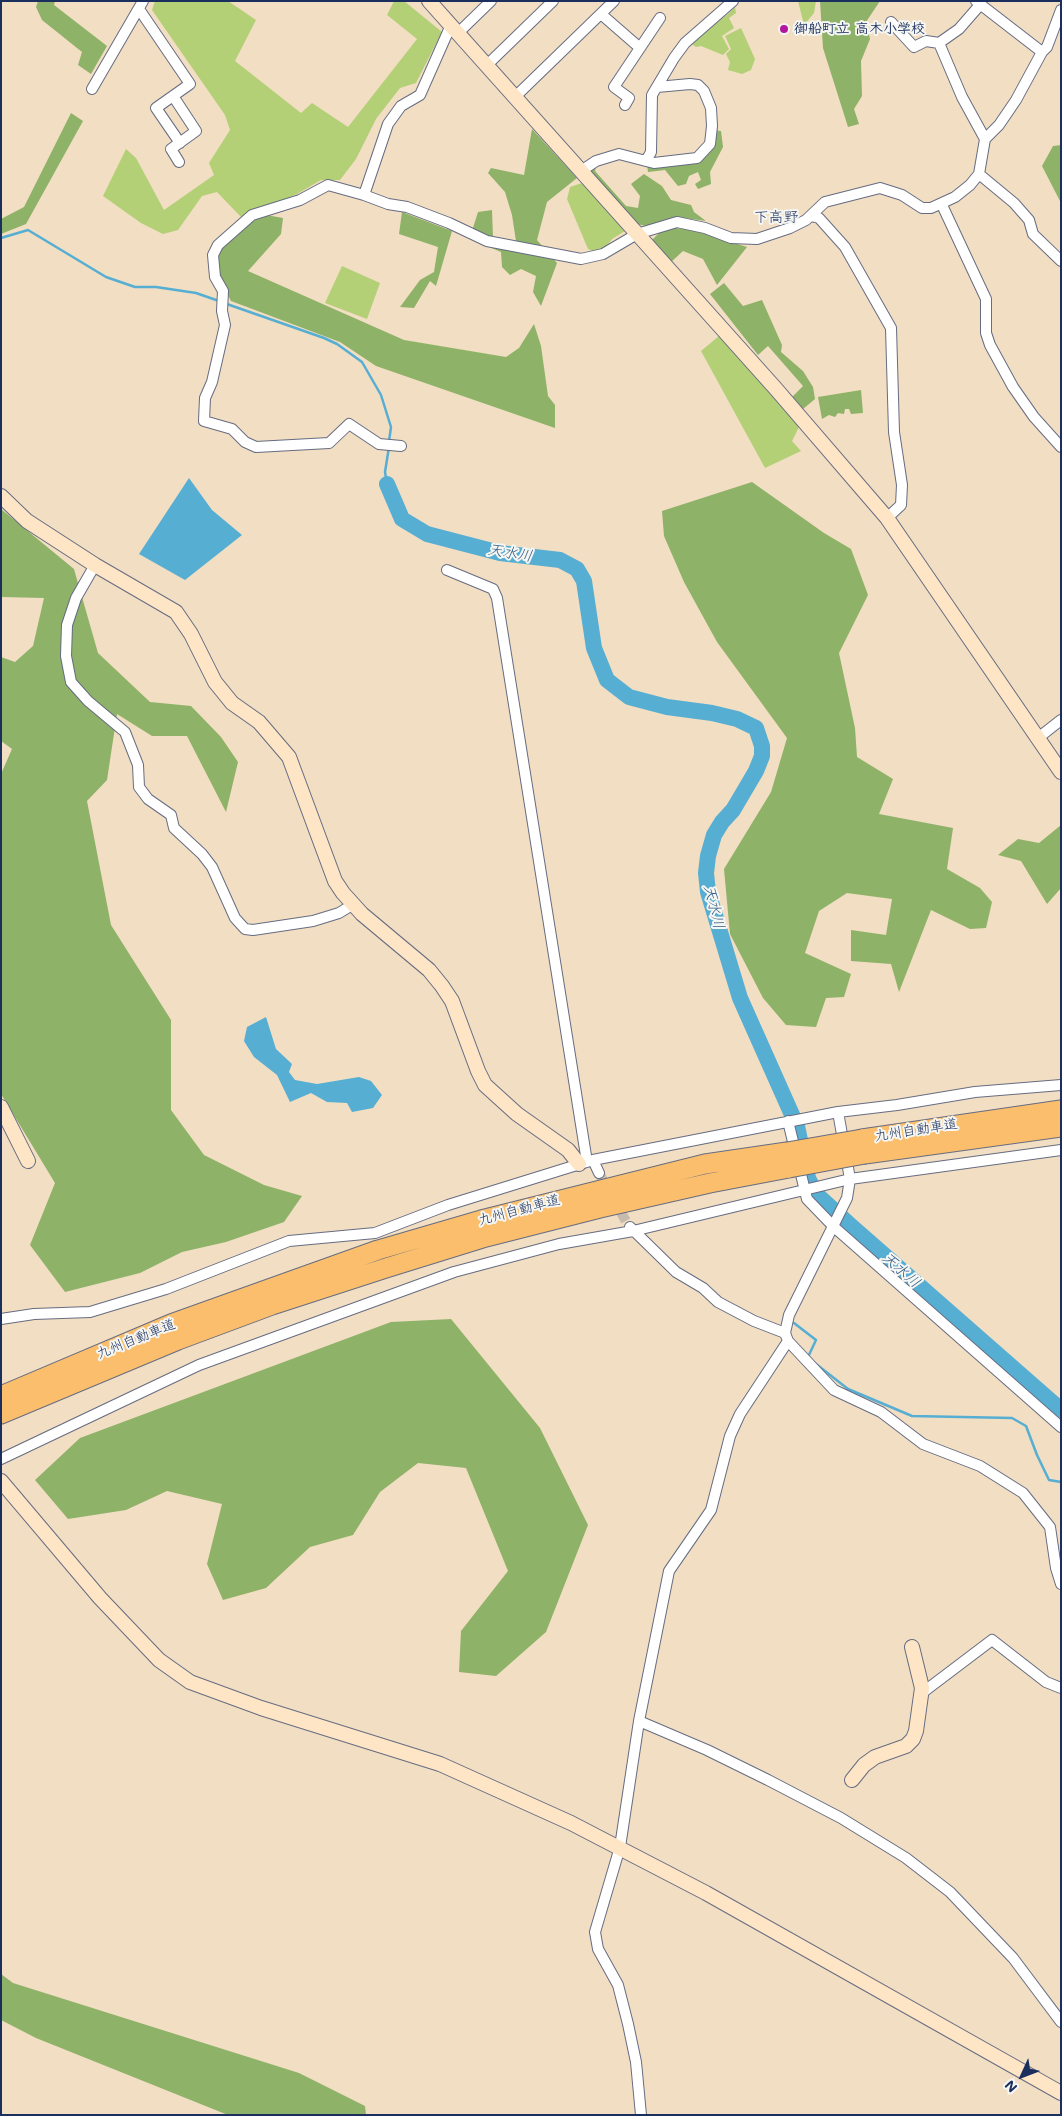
<!DOCTYPE html>
<meta charset="utf-8">
<style>
body{margin:0}
#map{position:relative;width:1062px;height:2116px;overflow:hidden;background:#f2dec3;font-family:Mali,sans-serif}
canvas{display:block}
.frame{position:absolute;inset:0;border:2px solid #1b2f5e;pointer-events:none}
.north{position:absolute;left:997px;top:2051px;width:50px;height:50px;-webkit-text-stroke:4px #f6f6f2;paint-order:stroke;rotate:227deg;font-size:14px;font-weight:700;line-height:20px;text-align:center;color:#1b2f5e}
.north::after{content:'';display:block;margin:auto;width:18px;height:22px;background:#1b2f5e;clip-path:polygon(50% 0,100% 100%,50% 72%,0 100%)}
</style>
<div id="map">
<canvas width="1062" height="2116"></canvas>
<div class="frame"></div>
<div class="north">N</div>
</div>
<script>
const context = document.querySelector('canvas').getContext('2d');
context.lineJoin = 'round';
function paint(path, color) { context.fillStyle = color; context.fill(path, 'evenodd'); }
const toPath = rows => new Path2D(rows.map(r => 'M' + r).join(''));
function trace(path, color, width, dash) { context.strokeStyle = color; context.lineWidth = width; context.lineCap = dash ? 'butt' : 'round'; context.setLineDash(dash || []); context.stroke(path); }
function write(font, color, halo, rows, align = 'center') {
  context.font = font + ' Mali,"Klee One",sans-serif'; context.lineWidth = 4; context.setLineDash([]); context.textBaseline = 'middle'; context.strokeStyle = halo; context.fillStyle = color; for (const [text, x, y, turn = 0] of rows) {
    context.save(); context.translate(x, y); context.rotate((+turn || 0) * Math.PI / 180); context.textAlign = isNaN(turn) ? turn : align; if (halo) context.strokeText(text, 0, 0); context.fillText(text, 0, 0); context.restore();
  }
}
paint(toPath([
 [155,1,228,1,256,20,235,61,301,113,312,103,348,127,417,39,387,15,394,1,404,1,442,32,416,83,400,88,376,119,356,159,340,180,321,180,297,194,241,217,217,192,202,196,178,230,163,234,141,223,103,196,126,149,136,158,164,210,214,175,209,163,230,130,225,115,152,10],
 [798,1,816,1,814,13,804,25],
 [735,7,736,13,729,18,734,28,722,36,729,49,723,55,701,46,696,47,690,43,728,14],
 [741,28,755,59,751,70,742,74,728,70,730,62,726,54,731,49,725,36],
 [582,183,625,231,612,239,604,250,597,253,588,249,567,199,570,187],
 [342,266,380,283,367,319,325,303],
 [719,336,800,425,792,441,801,451,765,468,701,351]
]), '#b3d077');
paint(toPath([
 [38,1,55,1,54,5,107,46,91,74,78,65,82,52,42,20,36,7],
 [820,1,880,1,866,22,870,39,861,61,862,96,854,109,859,124,848,127,823,48],
 [71,113,83,121,26,224,1,234,1,219,24,207],
 [532,129,577,178,547,202,537,240,557,263,541,306,533,292,536,276,521,269,510,275,502,267,501,252,477,242,472,231,478,212,492,210,493,238,508,247,516,241,512,215,505,192,488,173,491,168,524,175],
 [714,130,721,131,723,147,710,172,711,184,698,189,695,184,701,180,698,172,689,176,686,184,678,186,665,170,648,172,647,164,654,163,670,166,700,162,713,148],
 [1061,145,1061,203,1042,166,1053,146],
 [596,167,595,171,626,206,638,208,640,196,631,184,644,174,662,186,671,200,691,205,694,212,706,221,677,217,646,226,632,223,589,171],
 [402,212,452,231,436,286,430,281,414,308,400,307,420,280,434,272,438,247,399,234],
 [266,215,283,218,281,234,248,271,404,340,506,357,519,348,534,324,541,346,548,396,555,405,555,428,376,366,340,342,231,301,214,268,221,246,239,228],
 [675,228,693,230,747,247,717,285,703,259,683,251,670,263,651,241,659,233],
 [724,283,743,306,762,300,782,345,781,352,803,371,813,387,815,399,803,409,792,397,803,386,768,346,758,355,710,294],
 [861,390,863,413,851,414,849,409,845,409,844,414,838,413,835,417,829,415,822,419,818,397],
 [752,482,824,533,851,549,868,595,839,653,855,728,857,757,893,779,879,814,953,828,947,869,980,888,992,902,986,928,970,929,931,910,899,992,891,964,851,961,851,930,886,935,892,899,847,893,819,911,805,953,851,974,844,997,826,998,816,1027,786,1025,763,998,730,934,724,869,771,792,787,738,717,642,684,582,664,536,662,511],
 [1,509,74,569,98,653,150,702,191,706,221,737,238,762,226,812,187,736,152,736,117,714,107,780,87,801,111,925,171,1020,171,1110,204,1155,264,1185,302,1196,284,1222,226,1242,182,1252,140,1273,65,1292,30,1245,55,1183,1,1094,1,774,12,749,1,741,1,657,15,662,33,646,44,598,1,597],
 [1061,825,1061,888,1047,904,1021,861,998,855,1018,839,1039,843],
 [451,1319,540,1428,588,1525,546,1632,496,1676,459,1672,461,1631,508,1571,466,1468,418,1463,380,1492,353,1535,310,1547,266,1588,223,1600,207,1564,222,1504,167,1491,126,1510,68,1519,35,1480,80,1438,391,1322],
 [1,1974,13,1983,299,2073,365,2106,366,2115,228,2115,36,2038,1,2020]
]), '#8eb268');
paint(toPath([
 [189,478,212,510,242,535,185,580,139,554],
 [266,1017,276,1049,292,1064,289,1072,295,1080,317,1084,359,1077,371,1081,382,1095,373,1108,352,1112,347,1103,327,1102,311,1093,290,1102,277,1075,254,1057,244,1041,247,1027]
]), '#56aed3');
trace(toPath([
 [1,238,28,230,106,277,135,287,156,287,196,293,219,301],
 [224,303,324,338,337,344,362,362,381,395,391,427,389,441],
 [387,484,385,472,389,447],
 [794,1323,816,1340,808,1357],
 [816,1364,848,1389,912,1416,1012,1418,1026,1426,1037,1455,1049,1480,1061,1482]
]), '#56aed3', 2.5);
trace(toPath([
 [387,484,402,519,427,534,500,553,560,560,577,569,584,581,594,648,607,680,629,697,667,707,712,713,737,719,756,728,762,746,762,756,756,771,733,810,722,822,714,835,708,856,706,873,708,892,740,998,797,1126,808,1178,816,1194,851,1226,1061,1410]
]), '#56aed3', 16);
trace(toPath([
 [599,1173,628,1225]
]), '#c7bbaf', 10, [10, 5]);
const street = toPath([
 [976,1,1042,52],
 [139,9,190,84,156,108,180,143],
 [601,14,640,48],
 [891,22,914,47,926,41,939,43,962,97,985,139],
 [458,33,491,1],
 [939,43,959,29,979,6],
 [487,65,553,1],
 [92,89,143,1],
 [173,96,196,131,171,149,179,162],
 [516,96,614,1],
 [625,105,629,98,614,87,660,18],
 [646,161,654,163,697,158,710,144,712,126,711,108,704,91,698,85,690,84,657,87],
 [581,171,596,161,619,154,646,161,651,152,652,95,674,58,685,43,733,1],
 [979,174,1014,203,1029,220,1033,234,1061,261],
 [364,195,388,204,407,207,449,223,487,241,581,259,603,254,637,234,677,222,705,228,731,238,757,239,790,228,806,220,825,202,880,188,902,195,922,208,931,208,955,197,970,185,979,174,985,139,999,125,1016,100,1042,52,1047,47,1061,10],
 [942,205,986,299,986,333,990,345,1013,387,1034,417,1061,447],
 [811,216,819,218,845,247,891,328,894,432,902,485,901,505,887,518],
 [401,446,379,444,349,424,329,443,256,447,245,442,232,429,204,421,205,398,212,382,225,325,222,311,223,291,215,277,213,255,218,245,252,215,300,200,328,185,364,195,388,124,401,106,420,95,451,25],
 [95,565,76,598,67,625,66,656,71,682,88,701,125,732,138,765,139,787,148,799,171,815,174,828,202,854,212,867,235,918,245,929,253,930,313,921,339,913,352,905],
 [447,570,493,589,497,598,587,1162],
 [1038,738,1061,720],
 [838,1112,850,1179,847,1198,789,1315,785,1333,788,1341,834,1390,881,1412,923,1444,980,1466,1023,1493,1050,1527,1056,1568,1061,1584],
 [788,1121,807,1199,834,1227,1061,1427],
 [593,1160,599,1173],
 [630,1227,676,1272,703,1288,718,1302,754,1321,785,1333],
 [1,1319,34,1314,90,1312,166,1289,289,1241,375,1233,448,1205,593,1160,838,1112,897,1105,975,1092,1061,1085],
 [1,1459,199,1365,454,1272,559,1244,633,1231,850,1179,1061,1150],
 [922,1693,992,1640,1046,1682,1061,1688],
 [639,1721,707,1750,768,1780,841,1818,906,1858,950,1892,1013,1958,1061,2022],
 [641,2115,636,2062,628,2024,618,1985,598,1949,595,1932,620,1847,639,1721,669,1571,711,1510,730,1436,740,1414,788,1341]
]);
const secondary = toPath([
 [429,1,776,389,887,518,1061,772],
 [1,496,27,521,95,565,176,612,191,634,215,682,232,703,259,722,289,757,335,881,343,893,362,914,429,970,442,986,452,1001,478,1071,485,1085,517,1114,568,1150,579,1164],
 [1,1107,28,1161],
 [1,1481,100,1598,159,1660,190,1682,261,1708,440,1764,571,1823,706,1893,1061,2093],
 [852,1780,864,1765,875,1757,906,1746,913,1739,916,1731,922,1688,912,1647]
]);
const highway = toPath([
 [862,1139,1061,1110],
 [865,1154,1061,1127],
 [1,1396,171,1324,378,1250,481,1220,705,1164,787,1152],
 [1,1414,178,1340,272,1305,386,1268,486,1237,600,1208,710,1183,789,1168]
]);
trace(street, '#666c81', 12);
trace(secondary, '#666c81', 16);
trace(highway, '#666c81', 21);
trace(street, '#fff', 10);
trace(secondary, '#fde5c5', 14);
trace(highway, '#fabe6d', 19);
const highwayBridge = toPath([
 [787,1152,862,1139],
 [789,1168,865,1154]
]);
trace(highwayBridge, '#666c81', 21, []);
trace(highwayBridge, '#fabe6d', 19);
for (const [x, y, r, color] of [
 [784,29,5,"#b5179e"]
]) { const dot = new Path2D(); dot.arc(x, y, r, 0, 2 * Math.PI); context.fillStyle = color; context.fill(dot); trace(dot, '#f6f6f2', 2); }
write('bold 14px', '#1b2f5e', '#f6f6f2', [
 ["御船町立 高木小学校",794,29]
], 'left');
write('14px', '#1b2f5e', '#f6f6f2', [
 ["九州自動車道",916,1130,-9],
 ["九州自動車道",519,1210,-15],
 ["九州自動車道",136,1339,-22]
]);
write('15px', '#1b2f5e', '#f6f6f2', [
 ["下高野",776,217]
]);
write('italic 15px', '#305b87', '#f6f6f2', [
 ["天水川",510,553,9],
 ["天水川",714,907,76],
 ["天水川",901,1270,41]
]);
</script>
